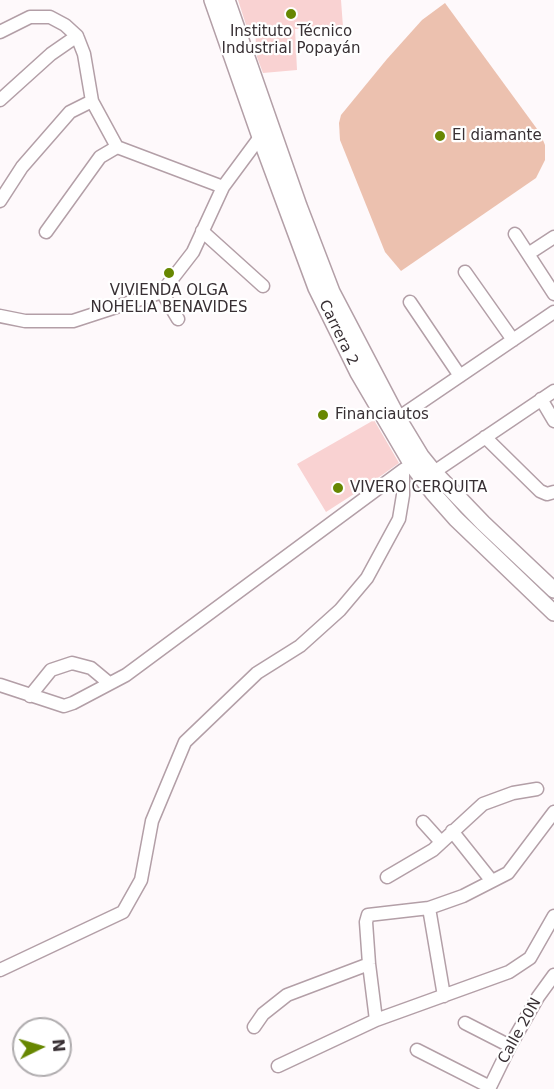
<!DOCTYPE html>
<meta charset="utf-8">
<style>
body{margin:0}
#map{position:relative;width:554px;height:1089px;overflow:hidden;background:#fef9fb;font-family:"DejaVu Sans",sans-serif}
canvas{display:block}
.north{position:absolute;left:12px;top:1017px;width:60px;height:60px;box-sizing:border-box;background:#fff;border:2px solid #afacae;border-radius:50%;rotate:85deg;font-size:16px;font-weight:700;line-height:24px;text-align:center;color:#383034}
.north::after{content:'';display:block;margin:auto;width:21px;height:27px;background:#678701;clip-path:polygon(50% 0,100% 100%,50% 72%,0 100%)}
</style>
<div id="map">
<canvas width="554" height="1089"></canvas>
<div class="north">N</div>
</div>
<script>
const context = document.querySelector('canvas').getContext('2d');
context.lineJoin = 'round';
function paint(path, color) { context.fillStyle = color; context.fill(path, 'evenodd'); }
const toPath = rows => new Path2D(rows.map(r => 'M' + r).join(''));
function trace(path, color, width, dash) { context.strokeStyle = color; context.lineWidth = width; context.lineCap = dash ? 'butt' : 'round'; context.setLineDash(dash || []); context.stroke(path); }
function write(font, color, halo, rows, align = 'center') {
  context.font = font + ' "DejaVu Sans",sans-serif'; context.lineWidth = 4.5; context.setLineDash([]); context.textBaseline = 'middle'; context.strokeStyle = halo; context.fillStyle = color; for (const [text, x, y, turn = 0] of rows) {
    context.save(); context.translate(x, y); context.rotate((+turn || 0) * Math.PI / 180); context.textAlign = isNaN(turn) ? turn : align; if (halo) context.strokeText(text, 0, 0); context.fillText(text, 0, 0); context.restore();
  }
}
paint(toPath([
 [445,3,540,133,545,145,545,160,536,178,401,271,385,252,340,140,339,123,341,115,387,59,422,20]
]), '#ecc1af');
paint(toPath([
 [238,0,341,0,343,27,295,29,297,70,263,73,257,57,255,31,248,31],
 [374,420,399,463,368,485,326,512,297,464]
]), '#f9d2d2');
const minor = toPath([
 [0,32,30,17,50,17,65,25,77,36,84,54,92,101,117,147,223,187],
 [0,100,51,54,77,36],
 [0,201,22,167,70,112,92,101],
 [202,231,263,286],
 [46,232,100,157,117,147],
 [515,234,554,294],
 [528,254,554,237],
 [465,272,513,340],
 [162,292,178,319],
 [410,302,460,376],
 [0,316,25,321,73,321,162,292,193,252,223,187,260,137],
 [541,399,554,421],
 [398,418,554,312],
 [485,437,540,491,547,494,554,492],
 [434,472,554,391],
 [0,685,64,706,73,703,126,675,403,470],
 [30,696,51,670,72,663,91,668,109,683],
 [423,822,441,842],
 [452,831,491,880],
 [387,877,433,850,483,804,513,793,537,789],
 [429,908,444,996],
 [0,970,123,912,141,880,152,821,185,742,257,673,300,646,340,610,367,578,399,519,403,495,403,470,412,465],
 [376,1020,369,964,366,922,368,915,429,908,463,896,508,873,554,812],
 [465,1023,510,1046],
 [254,1027,263,1014,287,995,369,964],
 [417,1050,490,1087],
 [278,1066,376,1020,509,972,530,958,554,916],
 [489,1089,510,1046,538,997,554,975]
]);
const major = toPath([
 [212,0,260,137,316,288,358,373,412,465,433,493,456,519,554,613],
 [227,0,299,206,332,292,398,418,421,456,434,472,483,523,554,590]
]);
trace(minor, '#b39fa7', 15);
trace(major, '#b39fa7', 18);
trace(minor, '#fff', 12);
trace(major, '#fff', 15);
for (const [x, y, r, color] of [
 [291,14,6,"#678701"],
 [440,136,6,"#678701"],
 [169,273,6,"#678701"],
 [323,415,6,"#678701"],
 [338,488,6,"#678701"]
]) { const dot = new Path2D(); dot.arc(x, y, r, 0, 2 * Math.PI); context.fillStyle = color; context.fill(dot); trace(dot, '#fff', 2); }
write('15px', '#383034', '#fff', [
 ["Instituto Técnico",291,32,"center"],
 ["Industrial Popayán",291,49,"center"],
 ["El diamante",452,136],
 ["VIVIENDA OLGA",169,291,"center"],
 ["NOHELIA BENAVIDES",169,308,"center"],
 ["Financiautos",335,415],
 ["VIVERO CERQUITA",350,488]
], 'left');
write('15px', '#383034', '#fff', [
 ["Carrera 2",338,333,64],
 ["Calle 20N",520,1031,-61]
]);
</script>
